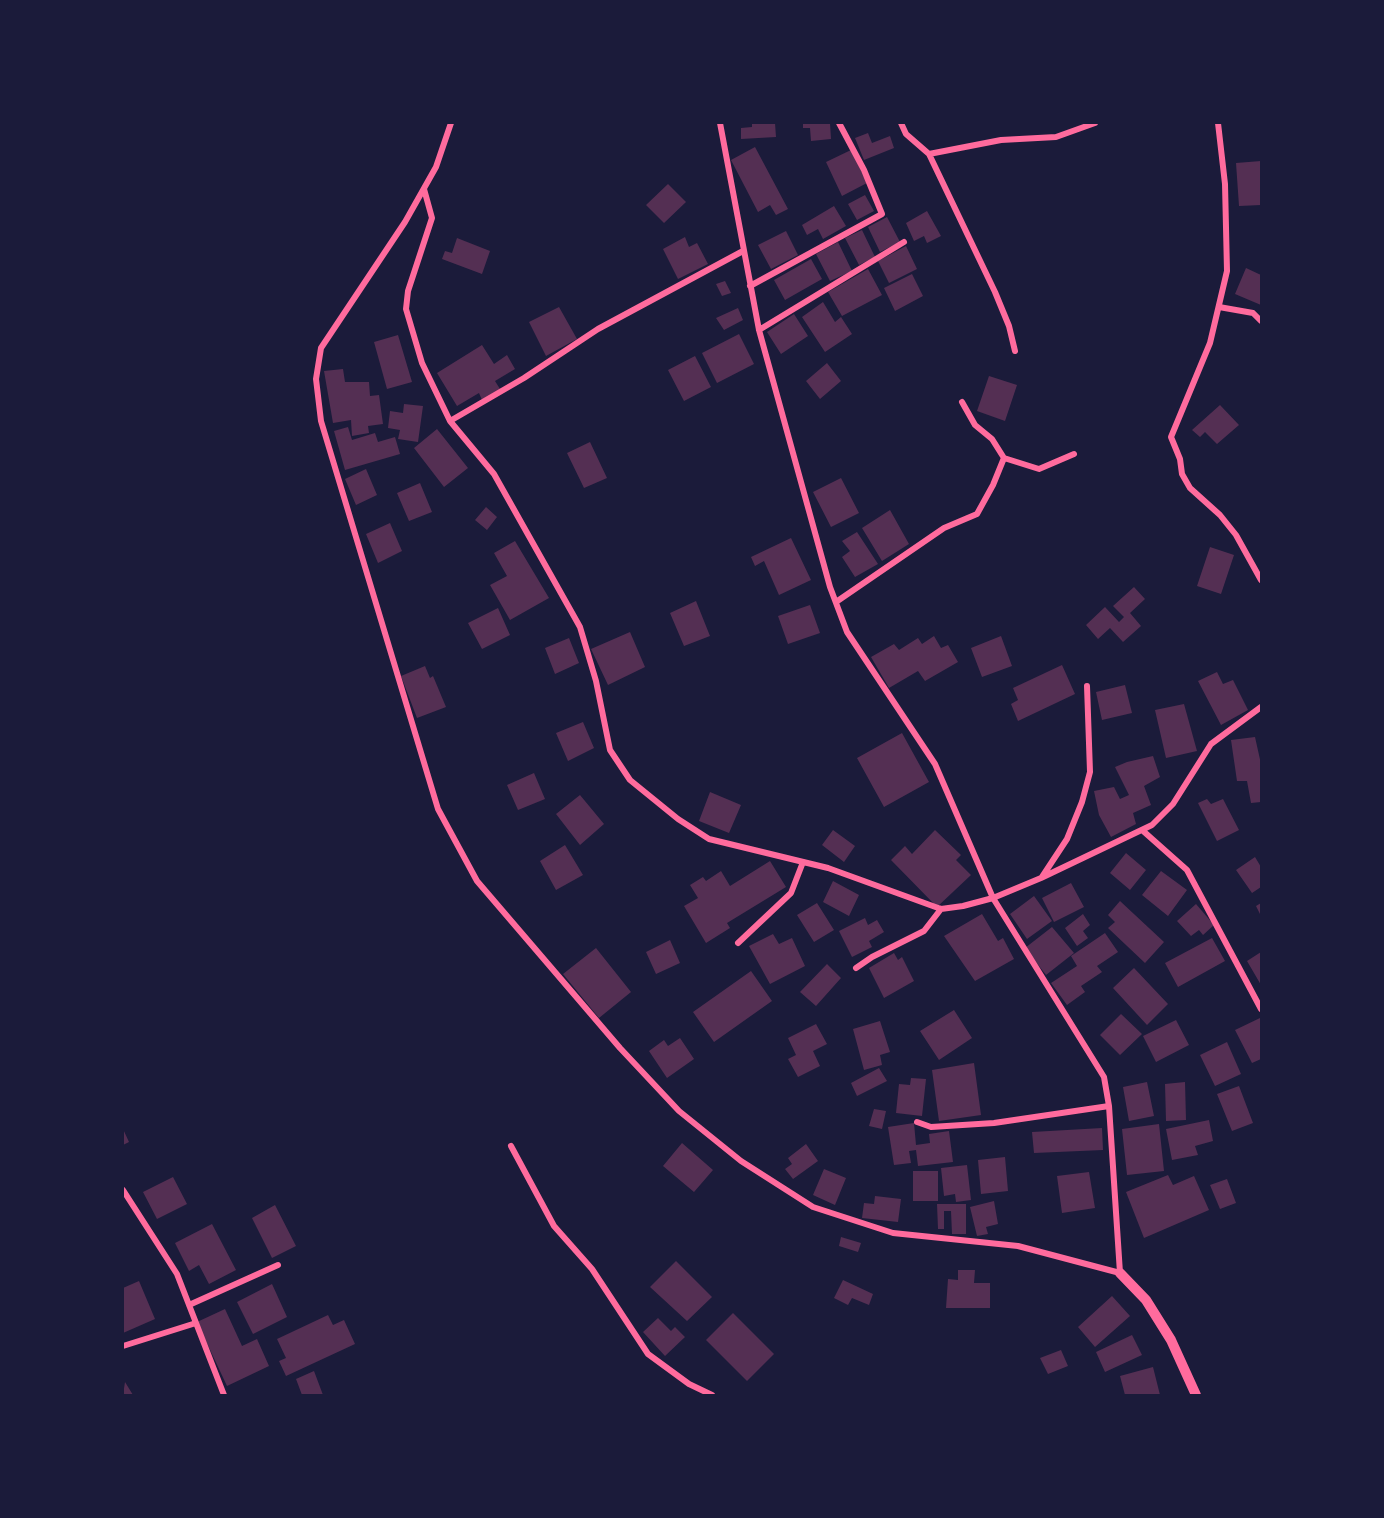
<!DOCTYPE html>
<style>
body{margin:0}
#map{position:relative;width:1384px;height:1518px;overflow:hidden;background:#1b1b3a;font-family:Signika,sans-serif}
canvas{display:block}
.frame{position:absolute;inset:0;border:124px solid #1b1b3a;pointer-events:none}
</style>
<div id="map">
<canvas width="1384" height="1518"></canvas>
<div class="frame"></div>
</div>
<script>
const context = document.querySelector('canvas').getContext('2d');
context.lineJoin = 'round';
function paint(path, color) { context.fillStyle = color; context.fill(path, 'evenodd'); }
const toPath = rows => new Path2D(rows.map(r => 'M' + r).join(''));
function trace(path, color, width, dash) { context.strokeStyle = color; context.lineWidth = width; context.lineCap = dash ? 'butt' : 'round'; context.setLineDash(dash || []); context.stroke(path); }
paint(toPath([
 [752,123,775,123,776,137,741,139,741,128,752,127],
 [803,123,830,123,831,139,811,141,810,128,803,128],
 [868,133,872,143,890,136,894,148,864,160,855,138],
 [755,147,788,209,776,215,770,205,758,212,731,160],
 [851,150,867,183,842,196,826,162],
 [1261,161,1261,205,1239,206,1236,163],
 [668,184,686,202,664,223,646,205],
 [865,195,874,211,857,220,848,204],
 [834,206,846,226,823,239,818,229,807,235,802,225],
 [927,211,941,236,927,243,924,236,914,241,906,223],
 [887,217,900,242,880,252,868,227],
 [862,230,875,257,859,265,845,238],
 [786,231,798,255,771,269,758,245],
 [685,237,689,247,697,243,708,264,678,279,663,249],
 [457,238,490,251,482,274,442,259,445,251,452,253],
 [838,242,852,271,830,281,816,254],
 [906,246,917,269,889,283,878,261],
 [811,259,822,279,785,300,774,280],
 [1246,268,1261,275,1261,305,1235,294],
 [868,269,882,295,842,316,828,292],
 [912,274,923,296,895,311,884,288],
 [725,281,731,293,722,296,716,284],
 [823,302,835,322,841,317,852,334,825,352,802,317],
 [559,307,577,339,546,356,529,322],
 [738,308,743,320,724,330,716,318],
 [794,314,808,336,781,354,767,332],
 [739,334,754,364,717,383,702,353],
 [398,335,412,382,387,389,374,342],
 [482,345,494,364,507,355,515,369,495,381,500,389,482,400,479,393,457,406,437,373],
 [695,356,711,387,684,401,668,370],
 [827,363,841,381,820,399,806,381],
 [343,369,345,382,369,382,370,396,379,395,383,424,368,426,369,433,352,436,351,420,333,423,324,371],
 [989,376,1017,385,1005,421,977,411],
 [404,404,423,406,418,442,398,439,400,430,388,428,390,411,403,413],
 [1220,405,1239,425,1217,444,1205,432,1200,437,1192,430],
 [348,427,352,440,375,433,378,442,395,437,400,454,345,470,334,431],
 [437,429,468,468,444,487,414,448],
 [590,442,607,478,584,488,567,453],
 [366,469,377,495,356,505,345,479],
 [841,478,859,513,831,527,813,492],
 [420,483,432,512,409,521,397,493],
 [486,507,497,517,487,530,475,520],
 [890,510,909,544,882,561,862,528],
 [390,523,402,551,378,563,366,534],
 [857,532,878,564,855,577,842,557,850,551,842,541],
 [791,538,811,580,779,595,764,561,755,566,751,557],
 [515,541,549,598,510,620,490,585,507,576,494,553],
 [1210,547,1234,555,1221,594,1197,586],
 [1134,587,1145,599,1130,613,1141,626,1123,642,1110,628,1098,639,1086,625,1105,607,1119,622,1124,617,1113,606],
 [696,601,710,636,684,646,670,613],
 [810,605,820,633,788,644,778,616],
 [498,608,510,635,482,649,468,623],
 [630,632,645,667,608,685,591,649],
 [934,636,941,648,948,645,958,662,925,681,918,671,889,688,871,657,894,644,899,650,918,638,922,644],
 [1001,636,1012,666,982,677,971,648],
 [569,638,579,663,555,674,545,648],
 [1062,665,1075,694,1018,721,1011,704,1018,700,1013,688],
 [425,666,430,678,433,676,446,707,417,718,401,676],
 [1217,672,1223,684,1233,680,1248,710,1221,725,1198,681],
 [1125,685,1132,713,1102,720,1096,692],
 [1184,704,1197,751,1166,758,1155,710],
 [583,722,594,748,568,761,556,733],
 [902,733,929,782,884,807,857,758],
 [1255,737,1261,764,1261,802,1251,803,1247,781,1237,781,1231,740],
 [1153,756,1160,777,1144,786,1151,805,1133,813,1136,824,1111,837,1099,815,1094,791,1114,787,1120,799,1129,795,1115,767,1127,762],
 [534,773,545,799,518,810,507,785],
 [710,792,741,805,729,833,699,821],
 [580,795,604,824,580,845,556,814],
 [1207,799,1211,804,1223,799,1239,830,1217,841,1198,803],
 [833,830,855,846,844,862,822,845],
 [935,830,961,855,956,860,971,875,937,907,891,860,905,846,912,854],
 [565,845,583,875,556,890,540,861],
 [1126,853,1146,870,1130,890,1110,873],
 [1255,857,1261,867,1261,887,1252,893,1236,870],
 [770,861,786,887,727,923,730,928,706,943,684,906,698,898,690,885,703,877,706,881,721,871,730,886],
 [1161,871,1187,890,1168,916,1142,895],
 [833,881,859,895,849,916,823,902],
 [1071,883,1084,907,1054,922,1042,898],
 [1034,896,1052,921,1027,939,1010,914],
 [1120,901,1164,942,1145,963,1108,928,1115,922,1108,915],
 [817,903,834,930,814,942,797,915],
 [1261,903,1261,916,1256,906],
 [1196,904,1214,925,1203,935,1199,930,1191,936,1177,921],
 [982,914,998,941,1003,938,1014,959,975,981,944,936],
 [1083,914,1090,925,1083,931,1088,938,1077,946,1065,928],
 [865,918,868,925,877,920,884,932,869,941,872,947,852,957,839,931],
 [1052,927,1074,953,1046,975,1025,948],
 [1105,933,1118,952,1097,966,1102,972,1081,986,1085,992,1067,1005,1051,983,1077,966,1071,956],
 [773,934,779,944,792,938,805,966,770,984,749,946],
 [1212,938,1225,961,1178,987,1165,963],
 [670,940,680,963,656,974,646,952],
 [596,948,631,992,599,1018,563,974],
 [1261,952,1261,985,1247,961],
 [894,953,898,960,902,957,914,981,884,998,869,968],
 [827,964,841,978,816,1006,800,992],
 [1134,968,1168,1004,1147,1025,1113,988],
 [751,971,772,1001,714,1042,693,1012],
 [954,1010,972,1038,939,1060,920,1031],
 [1121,1014,1142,1034,1120,1055,1100,1035],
 [1260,1018,1261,1059,1252,1063,1235,1030],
 [1176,1020,1189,1045,1156,1062,1143,1036],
 [880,1021,890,1052,880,1055,882,1065,864,1070,853,1029],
 [816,1024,827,1044,813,1051,820,1066,798,1077,788,1059,796,1055,788,1038],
 [680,1038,694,1059,667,1078,649,1051,664,1040,668,1046],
 [1227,1042,1241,1074,1215,1086,1200,1055],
 [974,1063,981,1115,939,1121,932,1070],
 [879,1068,887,1081,857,1096,851,1083],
 [911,1078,926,1079,922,1116,896,1113,899,1084,910,1085],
 [1147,1082,1154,1116,1129,1121,1123,1087],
 [1185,1082,1186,1120,1166,1121,1165,1084],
 [1239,1086,1253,1123,1232,1131,1217,1094],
 [874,1109,886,1111,882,1129,869,1126],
 [1209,1120,1213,1141,1195,1146,1198,1155,1172,1160,1166,1129],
 [914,1123,916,1145,930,1143,929,1134,949,1131,953,1162,918,1166,916,1150,909,1151,911,1163,894,1165,888,1127],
 [1159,1124,1164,1171,1127,1175,1122,1129],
 [1102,1128,1103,1150,1034,1153,1032,1132],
 [123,1129,129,1142,123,1145],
 [682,1143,713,1170,694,1192,663,1166],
 [806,1144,818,1161,793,1179,785,1169,792,1164,788,1158],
 [1005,1157,1008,1191,981,1194,978,1160],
 [967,1165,971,1200,956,1202,955,1194,944,1196,941,1168],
 [824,1169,846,1178,835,1205,813,1195],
 [913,1171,938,1171,938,1201,913,1201],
 [1089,1172,1095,1208,1062,1213,1057,1176],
 [1168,1175,1173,1185,1194,1176,1209,1210,1144,1238,1126,1192],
 [173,1177,187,1204,157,1219,143,1192],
 [1227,1179,1236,1203,1220,1209,1210,1185],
 [875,1196,901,1199,898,1222,862,1218,864,1203,874,1204],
 [994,1201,998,1224,986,1227,988,1234,977,1236,970,1207],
 [937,1204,966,1204,966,1234,952,1234,951,1211,944,1211,944,1229,938,1229],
 [275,1205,296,1246,272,1258,252,1218],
 [212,1224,236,1270,209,1284,199,1265,189,1271,175,1243],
 [841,1237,861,1243,858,1252,839,1246],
 [676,1261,712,1297,687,1321,650,1287],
 [958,1270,975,1270,974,1283,990,1283,990,1308,946,1308,948,1279,958,1280],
 [843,1280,873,1294,869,1305,852,1298,848,1305,834,1298],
 [139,1281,155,1319,123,1333,123,1288],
 [272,1284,287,1317,253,1334,237,1302],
 [1112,1296,1130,1316,1095,1347,1078,1327],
 [225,1309,242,1346,257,1339,269,1366,227,1386,197,1322],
 [733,1313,774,1354,747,1381,706,1340],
 [328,1315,333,1325,344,1320,355,1344,286,1376,279,1361,286,1358,277,1339],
 [658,1318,671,1331,675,1327,685,1337,665,1356,643,1332],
 [1132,1335,1142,1355,1105,1372,1096,1352],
 [1061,1350,1068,1366,1048,1374,1040,1358],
 [1153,1367,1160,1395,1125,1395,1120,1376],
 [314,1371,323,1395,302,1395,296,1379],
 [125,1382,133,1395,123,1395]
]), '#542f53');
trace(toPath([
 [451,123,436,167,405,222,321,348,316,379,321,421,438,809,477,881,620,1048,679,1111,741,1161,813,1207,893,1233,1018,1246,1120,1273,1109,1106,1104,1077,993,898,935,764,847,632,830,587,759,330,720,123],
 [901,123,906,134,929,154,995,292,1009,326,1015,351],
 [1218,123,1225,184,1227,271,1210,343,1171,437,1180,459,1182,474,1190,488,1220,515,1236,535,1261,580],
 [929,154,1001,140,1056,137,1095,123],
 [424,189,432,218,408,291,406,309,422,363,450,421,494,474,580,627,596,681,610,750,630,780,678,819,709,839,828,868,941,909,963,906,993,898,1041,878,1152,825,1173,804,1211,744,1261,707],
 [750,286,882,214,864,170,839,123],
 [1219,307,1253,313,1261,321],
 [759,330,904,242],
 [962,402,975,425,992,439,1004,458,1039,469,1074,454],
 [450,421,524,378,598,329,743,251],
 [836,602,944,528,977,514,993,485,1004,458],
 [1142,830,1187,870,1261,1009],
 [1042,877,1067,839,1082,802,1090,772,1087,686],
 [738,943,791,893,803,862],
 [856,968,872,957,924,931,941,909],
 [917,1122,931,1127,994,1123,1109,1106],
 [511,1146,554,1226,592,1269,648,1354,689,1384,712,1395],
 [123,1190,177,1274,224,1395],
 [189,1305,278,1265],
 [123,1346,196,1323]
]), '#ff6b9d', 6);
trace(toPath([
 [1120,1273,1146,1300,1171,1340,1196,1395]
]), '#ff6b9d', 10);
</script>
